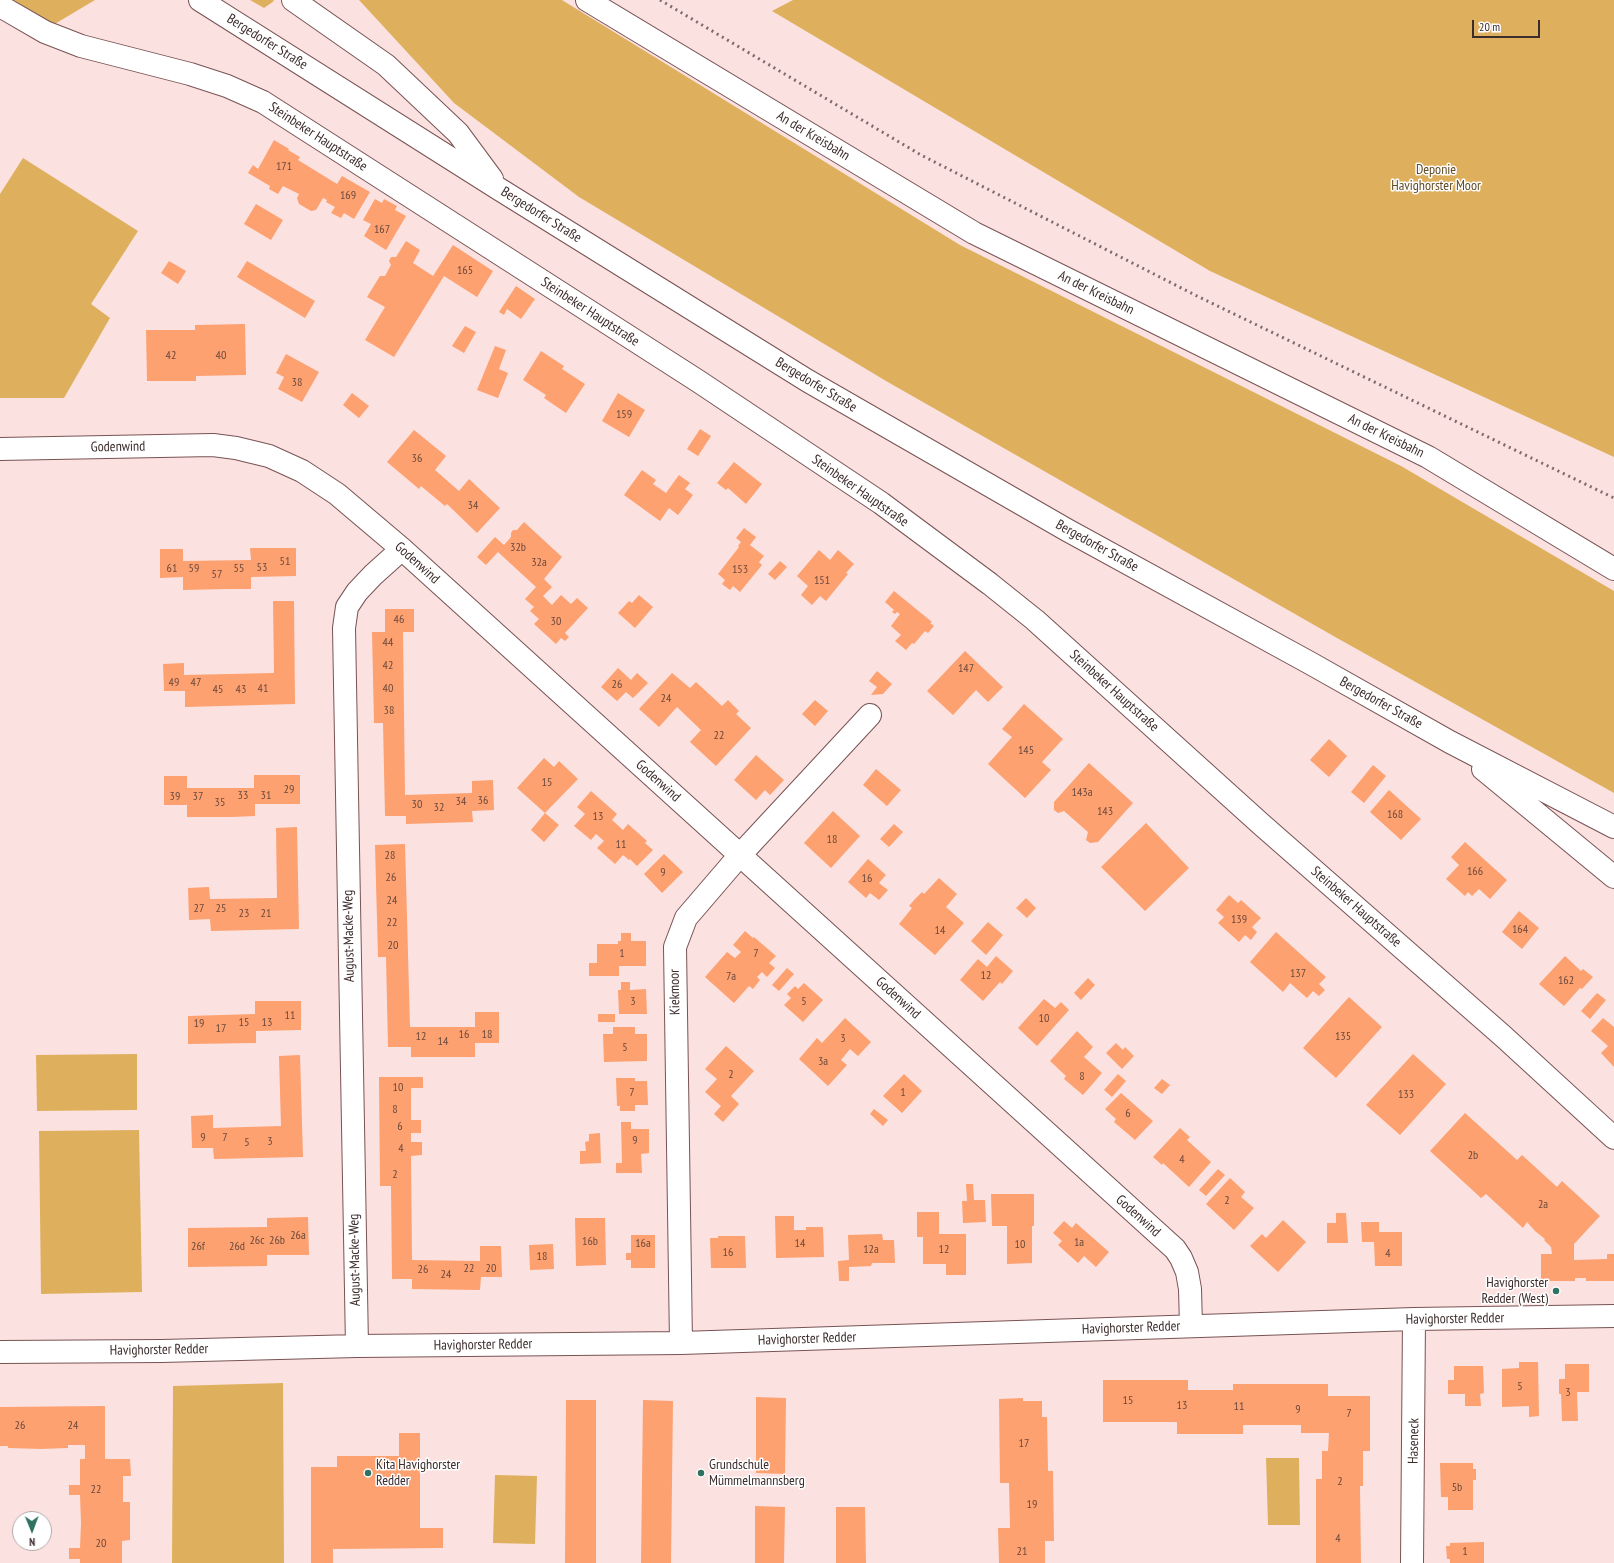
<!DOCTYPE html>
<meta charset="utf-8">
<style>
body{margin:0}
#map{position:relative;width:1614px;height:1563px;overflow:hidden;background:#fce1e1;font-family:"PT Sans Narrow",sans-serif}
canvas{display:block}
.north{position:absolute;left:12px;top:1511px;width:40px;height:40px;box-sizing:border-box;background:#fff;border:1px solid #b1abab;border-radius:50%;rotate:179deg;font-size:11px;font-weight:700;line-height:16px;text-align:center;color:#3c2c2c}
.north::after{content:'';display:block;margin:auto;width:14px;height:18px;background:#307262;clip-path:polygon(50% 0,100% 100%,50% 72%,0 100%)}
.scale{position:absolute;left:1472px;top:20px;width:68px;height:18px;box-sizing:border-box;border:2px solid #3c2c2c;border-top:0;padding-left:5px;font-size:12px;line-height:14px;white-space:nowrap;color:#3c2c2c;-webkit-text-stroke:3px #fff;paint-order:stroke}
</style>
<div id="map">
<canvas width="1614" height="1563"></canvas>
<div class="north">N</div>
<div class="scale">20 m</div>
</div>
<script>
const context = document.querySelector('canvas').getContext('2d');
context.lineJoin = 'round';
function paint(path, color) { context.fillStyle = color; context.fill(path, 'evenodd'); }
const toPath = rows => new Path2D(rows.map(r => 'M' + r).join(''));
function trace(path, color, width, dash) { context.strokeStyle = color; context.lineWidth = width; context.lineCap = dash ? 'butt' : 'round'; context.setLineDash(dash || []); context.stroke(path); }
function write(font, color, halo, rows, align = 'center') {
  context.font = font + ' "PT Sans Narrow",sans-serif'; context.lineWidth = 3; context.setLineDash([]); context.textBaseline = 'middle'; context.strokeStyle = halo; context.fillStyle = color; for (const [text, x, y, turn = 0] of rows) {
    context.save(); context.translate(x, y); context.rotate((+turn || 0) * Math.PI / 180); context.textAlign = isNaN(turn) ? turn : align; if (halo) context.strokeText(text, 0, 0); context.fillText(text, 0, 0); context.restore();
  }
}
paint(toPath([
 [13,0,95,0,53,25],
 [250,0,273,0,274,1,264,8],
 [359,0,562,0,960,245,1401,466,1614,591,1614,793,1337,638,886,381,579,197,454,103],
 [793,0,1614,0,1614,457,1210,271,772,11],
 [23,158,138,231,91,304,110,318,64,398,0,398,0,194],
 [137,1054,137,1110,37,1111,36,1055],
 [139,1130,142,1292,41,1294,39,1131],
 [283,1383,284,1563,172,1563,173,1386],
 [1266,1458,1299,1458,1300,1525,1268,1525],
 [495,1475,537,1476,535,1544,493,1543]
]), '#deb05d');
paint(toPath([
 [274,140,289,149,288,150,300,157,298,160,337,184,342,176,370,192,354,219,344,213,341,218,331,213,335,207,326,202,327,200,323,198,316,210,311,211,299,204,297,198,299,194,283,186,278,194,269,189,270,186,248,173,253,165,258,169],
 [375,199,382,203,384,199,397,206,395,210,406,216,386,250,364,236,371,224,363,220],
 [256,204,283,220,271,240,244,224],
 [406,241,420,250,413,263,433,276,453,245,493,271,477,297,444,276,394,357,365,340,385,307,367,297,380,276,385,276,391,265,389,261,391,257,396,257],
 [169,261,186,271,178,284,161,273],
 [247,261,315,301,305,318,237,277],
 [516,286,535,299,521,319,507,309,504,315,499,312],
 [245,324,246,375,196,376,196,381,147,381,146,330,195,330,195,325],
 [465,326,476,332,464,353,452,346],
 [495,346,506,350,499,369,508,373,498,398,477,390],
 [541,351,564,366,562,369,585,384,566,413,544,398,546,395,523,380],
 [286,354,319,372,302,402,278,389,284,377,276,373],
 [352,393,369,406,359,418,343,405],
 [618,393,645,410,629,437,602,421],
 [700,429,711,436,698,456,687,449],
 [414,430,446,456,435,470,459,491,469,479,500,508,477,533,447,504,445,506,421,486,419,489,387,462],
 [734,462,762,484,746,504,728,488,726,490,717,483],
 [642,470,656,480,653,484,666,493,679,475,690,483,685,489,693,495,678,515,669,508,660,521,624,495],
 [524,522,562,557,544,579,552,587,543,596,552,605,561,595,571,604,577,598,588,608,565,633,569,637,565,641,561,638,556,644,534,624,539,619,530,611,534,607,525,599,536,587,498,552,486,565,477,557,495,537,504,545,511,537,511,533,513,530,517,530],
 [744,528,756,537,750,545,764,556,759,562,762,565,740,592,733,586,730,590,722,584,725,580,718,574,739,547,738,546,741,542,736,538],
 [250,548,296,548,296,576,251,577,251,589,228,589,183,590,183,577,160,578,160,549,183,549,183,561,251,560],
 [819,550,830,560,838,550,854,564,846,573,848,574,826,601,820,596,812,605,801,595,808,586,797,576],
 [780,561,787,567,775,580,768,574],
 [894,591,932,622,930,623,934,626,928,633,925,631,914,644,912,643,906,650,895,641,901,635,891,626,900,614,897,612,895,614,892,612,894,610,885,602],
 [639,595,653,607,635,628,618,613,629,601,632,603],
 [273,601,294,601,295,704,185,707,185,691,164,691,163,664,184,663,184,675,274,673],
 [385,609,414,609,414,632,403,632,405,795,472,793,472,781,493,780,494,810,472,811,473,822,406,824,406,816,385,816,383,723,374,723,372,632,385,632],
 [965,651,1003,687,988,702,976,690,953,715,927,691],
 [618,668,631,680,637,673,648,683,633,698,626,692,617,701,601,687],
 [877,671,892,684,883,694,871,695,877,687,869,681],
 [672,673,690,688,696,682,722,706,728,700,739,711,736,714,751,728,716,766,690,742,701,730,677,707,659,727,639,709],
 [815,700,828,711,815,726,802,714],
 [1024,704,1063,739,1042,762,1051,770,1025,798,988,764,1012,737,1002,729],
 [1329,739,1347,756,1329,777,1310,760],
 [756,755,784,780,770,795,765,790,756,800,734,780],
 [544,758,554,767,559,761,578,779,545,813,517,788],
 [1089,763,1133,803,1098,842,1090,843,1086,840,1088,832,1064,811,1058,813,1054,810,1054,802],
 [1373,765,1386,776,1364,803,1351,792],
 [876,769,901,790,887,806,863,785],
 [254,775,300,775,300,804,255,804,255,816,232,817,187,817,187,805,164,805,164,776,187,776,187,788,254,788],
 [1389,790,1421,819,1401,840,1370,812],
 [591,791,617,814,612,820,623,830,628,824,647,841,645,843,653,850,637,866,630,859,629,860,623,855,615,864,597,848,604,841,596,834,591,840,574,826,585,814,577,807],
 [833,811,860,836,831,868,804,843],
 [545,813,559,825,544,842,531,830],
 [1146,823,1189,868,1145,911,1101,867],
 [894,824,903,832,889,847,880,839],
 [297,827,299,929,211,931,210,919,189,920,188,888,209,887,210,899,277,898,276,828],
 [1465,842,1507,880,1490,899,1479,889,1472,896,1468,892,1465,896,1446,879,1459,865,1451,857],
 [405,844,410,1027,475,1027,475,1012,499,1012,499,1043,475,1043,475,1057,411,1057,411,1047,388,1047,386,957,378,957,375,845],
 [664,854,683,872,662,893,644,874],
 [868,859,886,875,879,883,888,890,879,900,870,893,866,898,848,882],
 [939,878,957,894,946,907,964,923,935,955,899,924,912,908,909,906,915,899,922,892,924,894],
 [1229,895,1238,903,1241,900,1261,918,1252,927,1257,932,1251,940,1245,935,1239,942,1218,923,1224,917,1216,910],
 [1026,898,1036,908,1027,918,1016,908],
 [1519,911,1539,928,1522,949,1502,932],
 [988,922,1003,935,986,955,971,941],
 [745,931,753,938,754,937,776,956,769,963,775,968,767,977,762,972,757,977,760,980,753,989,749,986,734,1003,705,977,727,952,735,958,741,952,733,945],
 [1276,932,1326,977,1319,984,1325,990,1319,996,1313,991,1307,998,1290,983,1283,992,1250,962],
 [621,933,631,933,631,941,646,941,646,966,619,966,619,976,589,976,589,963,597,963,597,944,618,944,618,941,621,941],
 [996,956,1013,971,1002,984,1000,982,983,1001,960,980,978,959,987,967],
 [1565,956,1581,971,1583,969,1593,977,1582,989,1580,988,1564,1006,1539,984],
 [787,968,794,974,779,991,772,985],
 [1088,978,1095,985,1081,1000,1074,993],
 [621,982,630,982,630,990,646,989,647,1014,619,1014,618,990,621,990],
 [804,983,823,1000,803,1022,784,1005,791,998,787,994,795,986,798,989],
 [1597,993,1606,1000,1590,1019,1581,1011],
 [1349,997,1382,1027,1336,1078,1303,1048],
 [1044,999,1055,1008,1061,1002,1069,1010,1037,1046,1018,1028],
 [255,1001,301,1001,301,1030,256,1031,256,1043,188,1044,188,1016,255,1014],
 [598,1014,615,1014,615,1022,598,1022],
 [845,1018,871,1042,858,1056,850,1049,841,1060,847,1065,828,1086,799,1059,817,1038,822,1043],
 [1603,1018,1614,1027,1614,1067,1601,1053,1608,1046,1591,1031],
 [613,1027,635,1027,635,1034,647,1034,647,1061,604,1062,603,1034,613,1034],
 [1077,1031,1093,1047,1084,1057,1102,1073,1083,1095,1064,1079,1066,1076,1050,1061],
 [1116,1043,1123,1050,1125,1047,1134,1056,1122,1069,1106,1053],
 [726,1046,754,1071,731,1096,739,1104,723,1122,714,1114,721,1106,705,1092,717,1079,705,1069],
 [1413,1054,1446,1084,1400,1135,1366,1105],
 [300,1055,303,1157,214,1159,213,1148,192,1148,191,1116,213,1115,213,1128,281,1126,279,1056],
 [904,1074,922,1091,902,1113,883,1096],
 [1118,1074,1126,1081,1112,1097,1104,1090],
 [379,1077,423,1077,423,1088,411,1088,411,1120,421,1120,421,1133,411,1133,411,1142,422,1142,422,1155,411,1156,412,1260,480,1261,480,1246,501,1246,502,1277,481,1277,480,1290,412,1289,412,1279,392,1279,391,1186,380,1186],
 [616,1078,635,1078,635,1081,647,1081,648,1105,635,1105,635,1111,620,1111,620,1106,617,1106],
 [1162,1079,1170,1085,1162,1094,1154,1088],
 [1121,1093,1153,1121,1135,1140,1114,1122,1116,1119,1105,1109],
 [874,1109,888,1120,883,1126,870,1114],
 [1465,1113,1517,1160,1522,1155,1557,1187,1562,1181,1600,1216,1574,1244,1574,1260,1607,1259,1607,1254,1614,1254,1614,1281,1586,1281,1586,1278,1575,1278,1575,1281,1541,1281,1541,1254,1552,1254,1551,1247,1544,1240,1545,1239,1535,1231,1527,1222,1523,1228,1486,1194,1481,1198,1430,1151],
 [621,1122,631,1122,631,1129,649,1129,649,1153,641,1154,642,1173,616,1173,616,1163,622,1163],
 [1180,1128,1190,1137,1187,1140,1211,1162,1189,1187,1163,1163,1162,1165,1153,1157],
 [600,1133,601,1163,580,1164,580,1151,586,1151,585,1142,589,1141,589,1134],
 [1218,1169,1225,1175,1206,1196,1199,1190],
 [1230,1178,1245,1192,1241,1197,1254,1208,1234,1230,1206,1204],
 [966,1184,973,1184,974,1200,985,1200,986,1222,963,1223,962,1201,967,1201],
 [991,1194,1034,1194,1034,1226,1032,1226,1032,1263,1007,1264,1007,1226,992,1226],
 [917,1212,939,1212,939,1234,966,1234,966,1275,946,1275,946,1264,923,1264,923,1237,917,1237],
 [1336,1213,1346,1213,1348,1243,1327,1243,1327,1223,1336,1223],
 [775,1216,794,1216,794,1230,806,1230,806,1227,823,1227,824,1257,776,1258],
 [308,1217,309,1255,267,1255,267,1266,188,1267,188,1228,267,1227,267,1218],
 [575,1218,605,1218,606,1265,576,1266],
 [1283,1220,1306,1242,1278,1272,1250,1246,1262,1234,1266,1238],
 [1064,1221,1072,1228,1076,1223,1109,1252,1096,1267,1084,1256,1078,1263,1058,1245,1062,1241,1053,1233],
 [1361,1222,1379,1222,1379,1232,1402,1232,1402,1266,1375,1266,1374,1242,1362,1242],
 [882,1234,883,1240,894,1240,895,1263,872,1263,871,1266,849,1267,849,1281,839,1281,838,1261,849,1260,848,1235],
 [631,1235,655,1235,655,1268,631,1268,631,1260,626,1260,626,1253,631,1253],
 [718,1236,745,1236,746,1268,711,1268,710,1238,718,1238],
 [553,1244,554,1269,530,1270,529,1245],
 [1519,1362,1538,1362,1539,1416,1529,1417,1529,1406,1502,1407,1502,1369,1519,1368],
 [1565,1364,1589,1364,1589,1392,1577,1392,1578,1421,1562,1421,1561,1394,1559,1394,1559,1379,1565,1379],
 [1454,1366,1483,1366,1484,1393,1480,1394,1481,1406,1465,1406,1465,1394,1448,1394,1448,1380,1454,1380],
 [1103,1380,1188,1380,1188,1390,1233,1390,1233,1384,1328,1384,1328,1396,1370,1396,1370,1451,1363,1451,1363,1486,1360,1486,1361,1563,1316,1563,1316,1479,1322,1479,1322,1451,1328,1451,1329,1433,1301,1433,1301,1425,1243,1425,1243,1434,1177,1434,1177,1422,1103,1422],
 [756,1397,786,1398,785,1474,756,1473],
 [1023,1398,1023,1401,1042,1401,1042,1417,1047,1417,1048,1471,1053,1471,1054,1541,1045,1541,1045,1563,999,1563,998,1528,1010,1528,1009,1483,1000,1483,999,1399],
 [566,1400,596,1400,596,1563,565,1563],
 [643,1400,673,1401,671,1563,641,1563],
 [105,1406,105,1459,130,1459,131,1476,123,1476,123,1502,130,1502,130,1540,122,1541,122,1563,80,1563,80,1559,69,1559,69,1548,80,1548,81,1523,80,1495,69,1495,69,1485,80,1485,80,1459,85,1459,85,1445,68,1445,68,1448,41,1449,8,1448,8,1446,0,1446,0,1407],
 [399,1433,420,1433,420,1528,443,1528,443,1548,333,1549,333,1563,311,1563,311,1467,337,1467,337,1456,399,1456],
 [1440,1463,1473,1463,1473,1469,1476,1469,1476,1480,1473,1480,1473,1510,1448,1510,1448,1497,1441,1497],
 [755,1506,785,1507,784,1563,755,1563],
 [836,1507,865,1507,866,1563,836,1563],
 [1484,1542,1484,1563,1450,1563,1450,1559,1447,1559,1446,1546,1450,1546,1450,1543]
]), '#fca16f');
const minor = toPath([
 [587,0,974,233,1428,457,1614,569],
 [0,6,45,32,81,46,190,74,227,86,263,102,698,381,881,503,990,584,1035,620,1262,825,1504,1037,1614,1138],
 [0,449,213,445,236,448,269,456,302,471,337,494,402,549,1175,1249,1181,1258,1187,1272,1190,1289,1191,1326],
 [681,1343,675,947,686,918,740,855,870,715],
 [357,1346,344,628,347,607,357,592,373,575,402,549],
 [0,1352,162,1351,357,1346,681,1343,1414,1319,1614,1316],
 [1412,1563,1414,1319]
]);
const major = toPath([
 [200,0,499,189,808,381,1067,530,1310,663,1450,742,1614,827],
 [293,0,386,65,458,133,492,179],
 [1483,769,1614,877]
]);
trace(minor, '#785354', 24);
trace(major, '#785354', 24);
trace(minor, '#fff', 22);
trace(major, '#fff', 22);
trace(toPath([
 [660,0,921,155,1197,296,1614,498]
]), '#7f6b6b', 3, [2, 4]);
for (const [x, y, r, color] of [
 [1556,1291,4,"#307262"],
 [368,1473,4,"#307262"],
 [701,1473,4,"#307262"]
]) { const dot = new Path2D(); dot.arc(x, y, r, 0, 2 * Math.PI); context.fillStyle = color; context.fill(dot); trace(dot, '#fff', 1.5); }
write('12px', '#6c493d', null, [
 ["171",284,167],
 ["169",348,196],
 ["167",382,230],
 ["165",465,271],
 ["42",171,356],
 ["40",221,356],
 ["38",297,383],
 ["159",624,415],
 ["36",417,459],
 ["34",473,506],
 ["32b",518,548],
 ["51",285,562],
 ["32a",539,563],
 ["53",262,568],
 ["61",172,569],
 ["59",194,569],
 ["55",239,569],
 ["153",740,570],
 ["57",217,575],
 ["151",822,581],
 ["46",399,620],
 ["30",556,622],
 ["44",388,643],
 ["42",388,666],
 ["147",966,669],
 ["49",174,683],
 ["47",196,683],
 ["26",617,685],
 ["41",263,689],
 ["40",388,689],
 ["45",218,690],
 ["43",241,690],
 ["24",666,699],
 ["38",389,711],
 ["22",719,736],
 ["145",1026,751],
 ["15",547,783],
 ["29",289,790],
 ["143a",1082,793],
 ["33",243,796],
 ["31",266,796],
 ["39",175,797],
 ["37",198,797],
 ["36",483,801],
 ["34",461,802],
 ["35",220,803],
 ["30",417,805],
 ["32",439,808],
 ["143",1105,812],
 ["168",1395,815],
 ["13",598,817],
 ["18",832,840],
 ["11",621,845],
 ["28",390,856],
 ["166",1475,872],
 ["9",663,873],
 ["26",391,878],
 ["16",867,879],
 ["24",392,901],
 ["27",199,909],
 ["25",221,909],
 ["23",244,914],
 ["21",266,914],
 ["139",1239,920],
 ["22",392,923],
 ["164",1520,930],
 ["14",940,931],
 ["20",393,946],
 ["1",622,954],
 ["7",756,954],
 ["137",1298,974],
 ["12",986,976],
 ["7a",731,977],
 ["162",1566,981],
 ["3",633,1002],
 ["5",804,1002],
 ["11",290,1016],
 ["10",1044,1019],
 ["15",244,1023],
 ["13",267,1023],
 ["19",199,1024],
 ["17",221,1029],
 ["16",464,1035],
 ["18",487,1035],
 ["12",421,1037],
 ["135",1343,1037],
 ["3",843,1039],
 ["14",443,1042],
 ["5",625,1048],
 ["3a",823,1062],
 ["2",731,1075],
 ["8",1082,1077],
 ["10",398,1088],
 ["7",632,1093],
 ["1",903,1093],
 ["133",1406,1095],
 ["8",395,1110],
 ["6",1128,1114],
 ["6",400,1127],
 ["9",203,1138],
 ["7",225,1138],
 ["9",635,1141],
 ["3",270,1142],
 ["5",247,1143],
 ["4",401,1149],
 ["2b",1473,1156],
 ["4",1182,1160],
 ["2",395,1175],
 ["2",1227,1201],
 ["2a",1543,1205],
 ["26a",298,1236],
 ["26c",257,1241],
 ["26b",277,1241],
 ["16b",590,1242],
 ["1a",1079,1243],
 ["16a",643,1244],
 ["14",800,1244],
 ["10",1020,1245],
 ["26f",198,1247],
 ["26d",237,1247],
 ["12a",871,1250],
 ["12",944,1250],
 ["16",728,1253],
 ["4",1388,1254],
 ["18",542,1257],
 ["22",469,1269],
 ["20",491,1269],
 ["26",423,1270],
 ["24",446,1275],
 ["5",1520,1387],
 ["3",1568,1393],
 ["15",1128,1401],
 ["13",1182,1406],
 ["11",1239,1407],
 ["9",1298,1410],
 ["7",1349,1414],
 ["26",20,1426],
 ["24",73,1426],
 ["17",1024,1444],
 ["2",1340,1482],
 ["5b",1457,1488],
 ["22",96,1490],
 ["19",1032,1505],
 ["4",1338,1539],
 ["20",101,1544],
 ["21",1022,1552],
 ["1",1465,1552]
]);
write('14px', '#3c2c2c', '#fff', [
 ["Bergedorfer Straße",267,42,32],
 ["An der Kreisbahn",813,136,31],
 ["Steinbeker Hauptstraße",318,137,33],
 ["Bergedorfer Straße",541,215,32],
 ["An der Kreisbahn",1096,293,26],
 ["Steinbeker Hauptstraße",590,312,33],
 ["Bergedorfer Straße",816,385,31],
 ["An der Kreisbahn",1386,436,26],
 ["Godenwind",118,447,-1],
 ["Steinbeker Hauptstraße",860,491,35],
 ["Bergedorfer Straße",1097,546,29],
 ["Godenwind",417,563,42],
 ["Steinbeker Hauptstraße",1114,691,42],
 ["Bergedorfer Straße",1381,703,29],
 ["Godenwind",658,781,42],
 ["Steinbeker Hauptstraße",1356,907,41],
 ["August-Macke-Weg",349,936,-91],
 ["Kiekmoor",675,992,-91],
 ["Godenwind",898,998,42],
 ["Godenwind",1138,1216,42],
 ["August-Macke-Weg",355,1260,-91],
 ["Havighorster Redder",1455,1319,-1],
 ["Havighorster Redder",1131,1328,-2],
 ["Havighorster Redder",807,1339,-2],
 ["Havighorster Redder",483,1345,-1],
 ["Havighorster Redder",159,1350,-1],
 ["Haseneck",1414,1441,-89]
]);
write('14px', '#624c25', '#fff', [
 ["Deponie",1436,170],
 ["Havighorster Moor",1436,186]
]);
write('14px', '#3c2c2c', '#fff', [
 ["Havighorster",1548,1283,"right"],
 ["Redder (West)",1548,1299,"right"],
 ["Kita Havighorster",376,1465],
 ["Redder",376,1481],
 ["Grundschule",709,1465],
 ["Mümmelmannsberg",709,1481]
], 'left');
</script>
